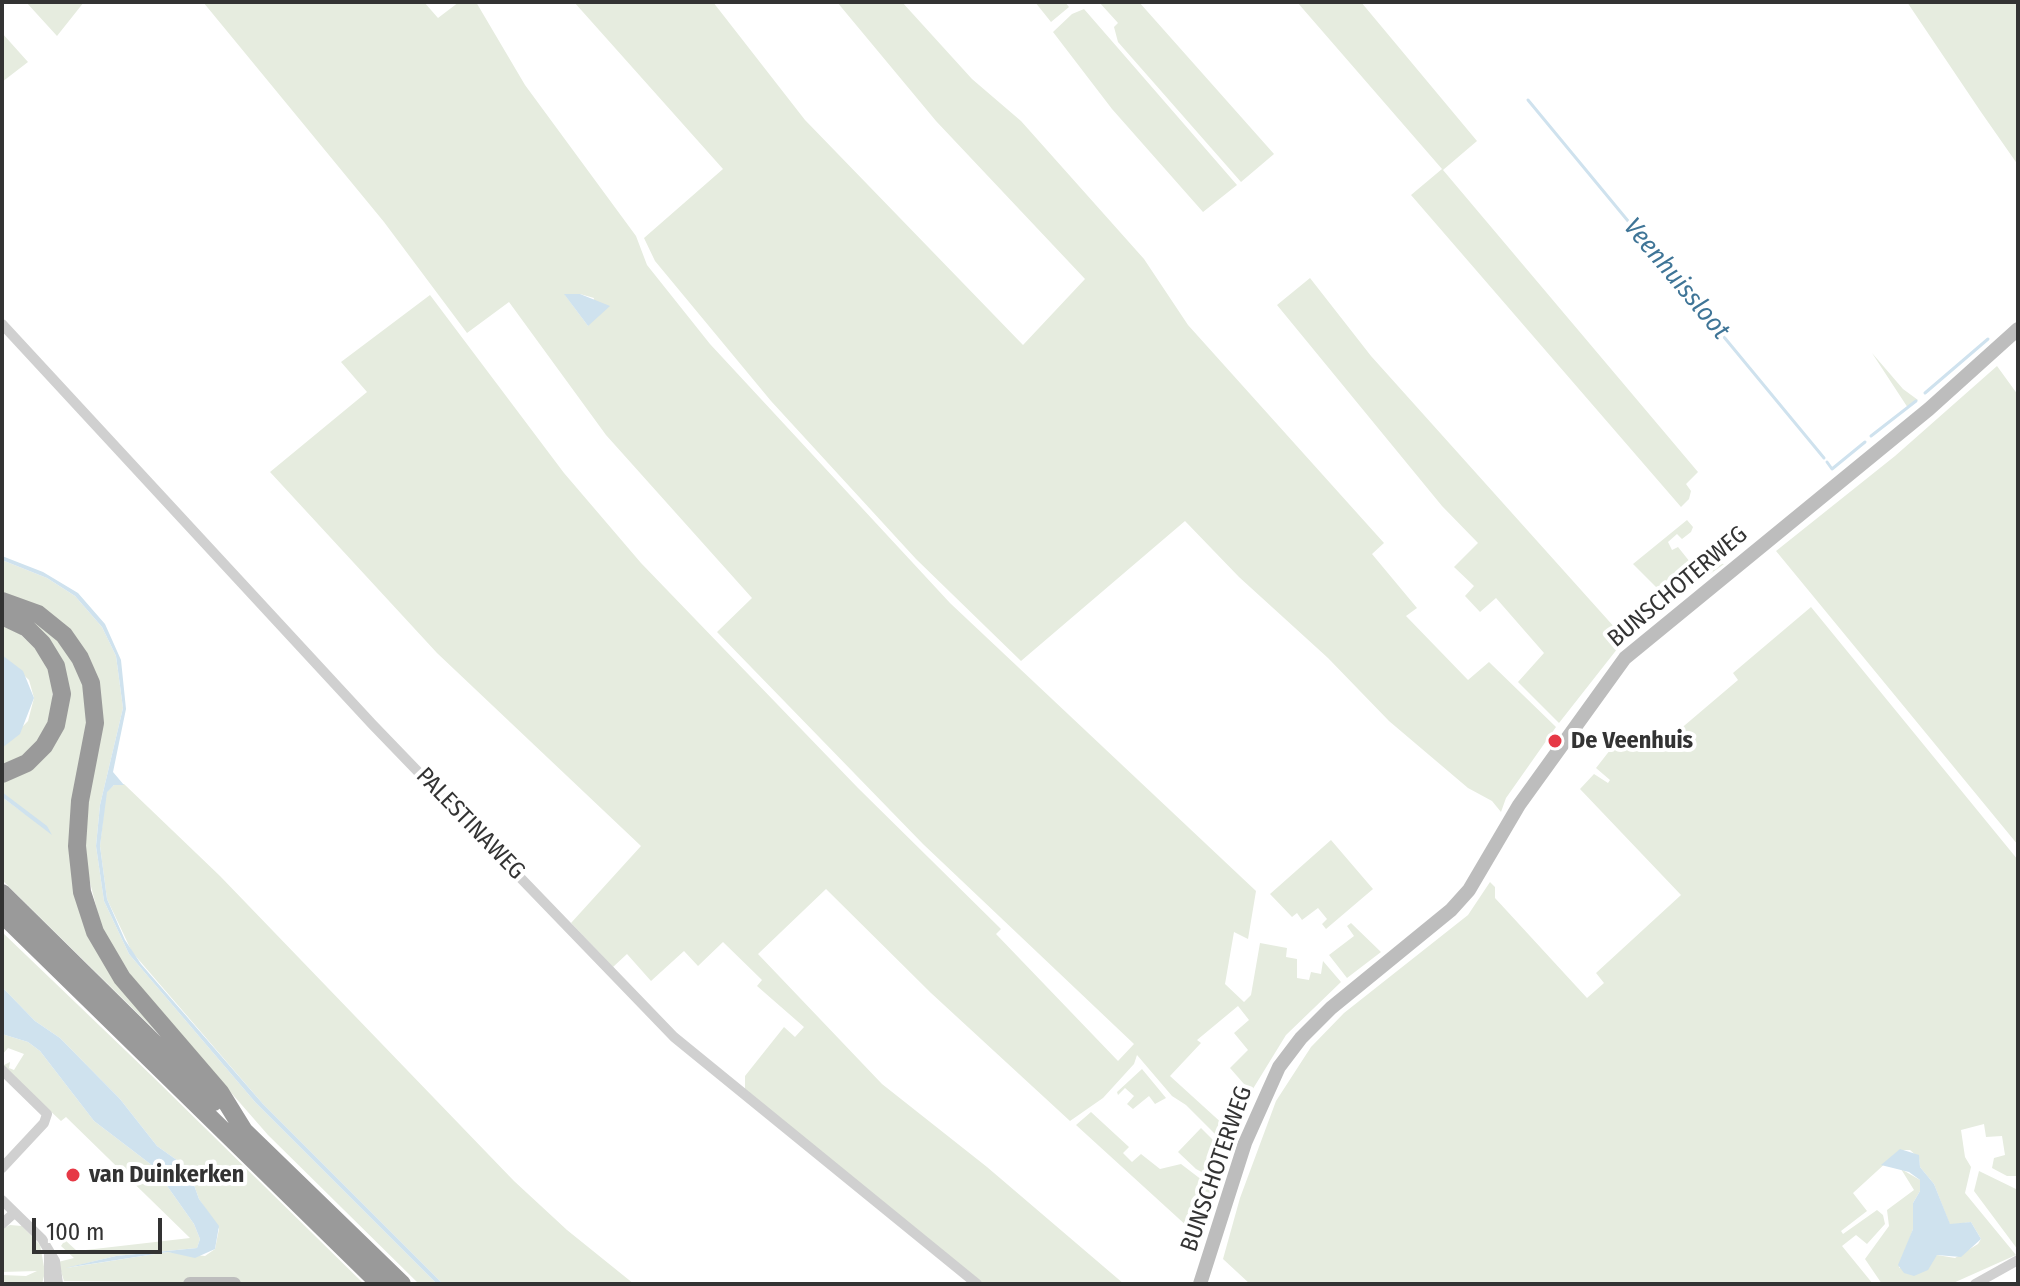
<!DOCTYPE html>
<style>
body{margin:0}
#map{position:relative;width:2020px;height:1286px;overflow:hidden;background:#fff;font-family:"Fira Sans Condensed",sans-serif}
canvas{display:block}
.frame{position:absolute;inset:0;border:4px solid #333;pointer-events:none}
.scale{position:absolute;left:32px;top:1218px;width:130px;height:36px;box-sizing:border-box;border:4px solid #333;border-top:0;padding-left:10px;font-size:24px;line-height:28px;white-space:nowrap;color:#333;-webkit-text-stroke:6px #fff;paint-order:stroke}
</style>
<div id="map">
<canvas width="2020" height="1286"></canvas>
<div class="frame"></div>
<div class="scale">100 m</div>
</div>
<script>
const context = document.querySelector('canvas').getContext('2d');
context.lineJoin = 'round';
function paint(path, color) { context.fillStyle = color; context.fill(path, 'evenodd'); }
const toPath = rows => new Path2D(rows.map(r => 'M' + r).join(''));
function trace(path, color, width, dash) { context.strokeStyle = color; context.lineWidth = width; context.lineCap = dash ? 'butt' : 'round'; context.setLineDash(dash || []); context.stroke(path); }
function write(font, color, halo, rows, align = 'center') {
  context.font = font + ' "Fira Sans Condensed",sans-serif'; context.lineWidth = 8; context.setLineDash([]); context.textBaseline = 'middle'; context.strokeStyle = halo; context.fillStyle = color; for (const [text, x, y, turn = 0] of rows) {
    context.save(); context.translate(x, y); context.rotate((+turn || 0) * Math.PI / 180); context.textAlign = isNaN(turn) ? turn : align; if (halo) context.strokeText(text, 0, 0); context.fillText(text, 0, 0); context.restore();
  }
}
paint(toPath([
 [26,2,84,2,57,36],
 [203,2,424,2,438,18,459,2,476,2,525,85,636,236,647,265,710,344,950,603,1256,891,1248,939,1234,932,1225,984,1244,1002,1251,995,1260,943,1287,948,1286,957,1297,959,1297,978,1309,980,1311,972,1321,974,1323,961,1341,982,1286,1035,1251,1092,1230,1068,1248,1050,1234,1033,1249,1020,1238,1006,1197,1040,1201,1043,1170,1076,1236,1136,1231,1150,1186,1105,1172,1096,1137,1055,1134,1064,1103,1098,1070,1121,931,993,826,889,758,954,882,1084,987,1167,1124,1284,982,1284,745,1089,745,1076,784,1027,795,1037,804,1027,757,986,762,980,723,942,698,966,684,951,651,981,627,954,613,967,571,923,641,846,437,653,270,472,367,392,341,362,430,295,564,473,641,563,858,788,1001,929,996,934,1118,1061,1134,1044,923,844,717,632,752,598,606,435,509,302,467,333,384,222],
 [580,294,594,298,588,326,565,295],
 [574,2,713,2,805,120,1023,345,1085,279,936,121,837,2,902,2,972,79,1021,121,1144,259,1188,325,1384,543,1372,554,1417,608,1406,616,1468,680,1489,662,1556,727,1506,798,1501,812,1492,801,1468,788,1389,721,1328,658,1239,577,1185,521,1021,661,916,559,771,401,655,261,644,238,723,169],
 [1035,2,1065,2,1069,7,1051,22],
 [1099,2,1139,2,1274,154,1241,182,1118,42,1114,27,1118,23],
 [1297,2,1361,2,1477,141,1443,170,1698,472,1686,484,1691,491,1689,499,1681,507,1411,195,1442,169],
 [1907,2,2018,2,2018,165,1981,112],
 [1084,9,1237,185,1203,212,1112,109,1053,32,1072,14],
 [2,33,28,62,2,82],
 [1310,278,1371,356,1625,639,1559,723,1518,682,1544,653,1496,598,1480,612,1465,596,1474,586,1454,567,1478,543,1442,506,1277,305],
 [1872,353,1903,389,1918,400,1908,408],
 [1997,366,2018,395,2018,845,1776,551,1895,456],
 [1687,520,1693,527,1691,532,1682,539,1677,534,1668,542,1672,550,1678,547,1698,572,1711,562,1724,564,1671,602,1633,564],
 [2,560,47,578,75,596,102,627,116,656,123,708,100,805,96,846,104,901,129,954,255,1102,437,1284,419,1284,268,1135,137,985,102,929,85,863,93,668,2,593],
 [2,604,50,627,87,684,83,906,184,1059,2,880,2,797,25,814,2,792,2,777,30,764,64,686],
 [1811,607,2018,860,2018,1176,2007,1176,1992,1168,1994,1158,2005,1155,2002,1136,1986,1137,1984,1124,1961,1130,1965,1157,1971,1167,1965,1193,2016,1255,1951,1284,1882,1284,1865,1259,1889,1226,1887,1210,1914,1190,1901,1169,1920,1180,1920,1191,1913,1203,1913,1229,1899,1268,1937,1255,1955,1258,1978,1244,1981,1239,1971,1222,1950,1225,1934,1184,1920,1167,1919,1158,1910,1150,1900,1150,1853,1193,1867,1211,1841,1231,1843,1234,1877,1210,1883,1215,1885,1224,1867,1244,1856,1235,1842,1246,1873,1284,1250,1284,1223,1259,1240,1198,1276,1101,1311,1047,1344,1013,1468,915,1490,882,1495,887,1495,898,1587,998,1604,983,1596,973,1681,895,1580,789,1594,774,1608,783,1610,780,1596,768,1614,745,1625,747,1639,731,1653,750,1658,748,1738,680,1733,673],
 [2,624,17,631,44,657,53,684,52,712,41,738,20,758,2,766,2,748,28,721,34,698,29,680,2,655],
 [124,784,220,876,514,1181,567,1230,634,1284,443,1284,263,1104,132,952,107,899,100,846,106,792,114,785],
 [1331,840,1373,889,1326,929,1322,924,1327,919,1318,908,1302,920,1297,913,1292,917,1270,894],
 [1351,923,1381,952,1347,978,1329,955,1354,936,1347,926],
 [2,932,151,1075,364,1284,64,1281,58,1262,74,1258,61,1246,65,1240,77,1251,190,1238,66,1117,61,1121,2,1066,10,1062,9,1068,14,1070,24,1054,8,1048,2,1055,2,1034,28,1042,40,1051,94,1121,153,1166,194,1224,200,1239,197,1248,116,1256,66,1268,168,1252,205,1256,215,1249,219,1229,199,1199,188,1168,157,1146,120,1099,60,1038,35,1021,2,987],
 [1142,1069,1166,1098,1155,1104,1149,1096,1133,1109,1127,1104,1134,1096,1125,1088,1118,1095,1117,1092],
 [1244,1090,1251,1099,1239,1127,1225,1114],
 [1091,1112,1129,1147,1123,1153,1132,1162,1141,1154,1160,1169,1181,1164,1215,1190,1200,1238,1076,1125],
 [1201,1128,1227,1154,1220,1182,1196,1169,1178,1152],
 [1979,1171,2018,1190,2018,1250,1974,1191],
 [10,1225,22,1226,40,1245,45,1272,42,1284,2,1284,2,1275,26,1276,37,1271,2,1272,2,1229]
]), '#e6ecdf');
paint(toPath([
 [564,294,580,294,610,306,588,326],
 [2,556,43,572,78,593,105,624,121,660,126,709,113,772,124,785,114,785,107,792,100,846,107,899,125,940,141,964,263,1104,443,1284,437,1284,255,1102,129,954,104,901,96,846,100,805,123,708,116,656,102,627,75,596,47,578,2,560],
 [2,655,23,671,34,698,20,734,2,748],
 [2,792,47,826,52,835,2,797],
 [2,987,35,1021,60,1038,120,1099,157,1146,188,1168,199,1199,219,1226,215,1249,195,1258,168,1252,65,1268,116,1256,197,1248,200,1239,194,1224,153,1166,94,1121,40,1051,28,1042,2,1034],
 [1900,1149,1919,1155,1920,1167,1934,1184,1950,1224,1971,1222,1981,1239,1961,1257,1937,1255,1928,1270,1914,1276,1904,1273,1898,1265,1913,1229,1913,1203,1920,1191,1920,1180,1909,1172,1881,1165]
]), '#cfe2ee');
trace(toPath([
 [1528,100,1824,458],
 [1925,393,1988,339],
 [1871,436,1916,401],
 [1827,462,1832,469,1865,442]
]), '#cfe2ee', 3);
trace(toPath([
 [2,324,372,724,674,1037,977,1284],
 [2,1070,47,1114,44,1123,2,1168],
 [2,1200,42,1239,55,1261,58,1284],
 [2,1224,14,1213],
 [49,1252,49,1284],
 [1975,1284,2018,1260]
]), '#d0d0d0', 10);
trace(toPath([
 [190,1284,234,1284],
 [1200,1284,1245,1143,1279,1067,1301,1038,1331,1008,1451,910,1469,890,1519,805,1625,658,1929,409,2018,329]
]), '#bdbdbd', 14);
trace(toPath([
 [2,601,38,614,64,635,80,658,91,683,95,723,80,801,77,846,82,892,95,932,122,978,220,1092,246,1134],
 [2,616,27,628,42,643,56,666,62,694,56,725,44,746,27,763,2,774],
 [2,893,214,1102],
 [2,914,380,1284],
 [238,1125,402,1284]
]), '#9a9a9a', 18);
for (const [x, y, r, color] of [
 [1555,741,8,"#e63946"],
 [73,1175,8,"#e63946"]
]) { const dot = new Path2D(); dot.arc(x, y, r, 0, 2 * Math.PI); context.fillStyle = color; context.fill(dot); trace(dot, '#fff', 3); }
write('24px', '#333', '#fff', [
 ["BUNSCHOTERWEG",1678,587,-40],
 ["PALESTINAWEG",470,824,46],
 ["BUNSCHOTERWEG",1217,1169,-71]
]);
write('bold 24px', '#333', '#fff', [
 ["De Veenhuis",1571,741],
 ["van Duinkerken",89,1175]
], 'left');
write('italic 26px', '#3f7597', '#fff', [
 ["Veenhuissloot",1676,279,50]
]);
</script>
